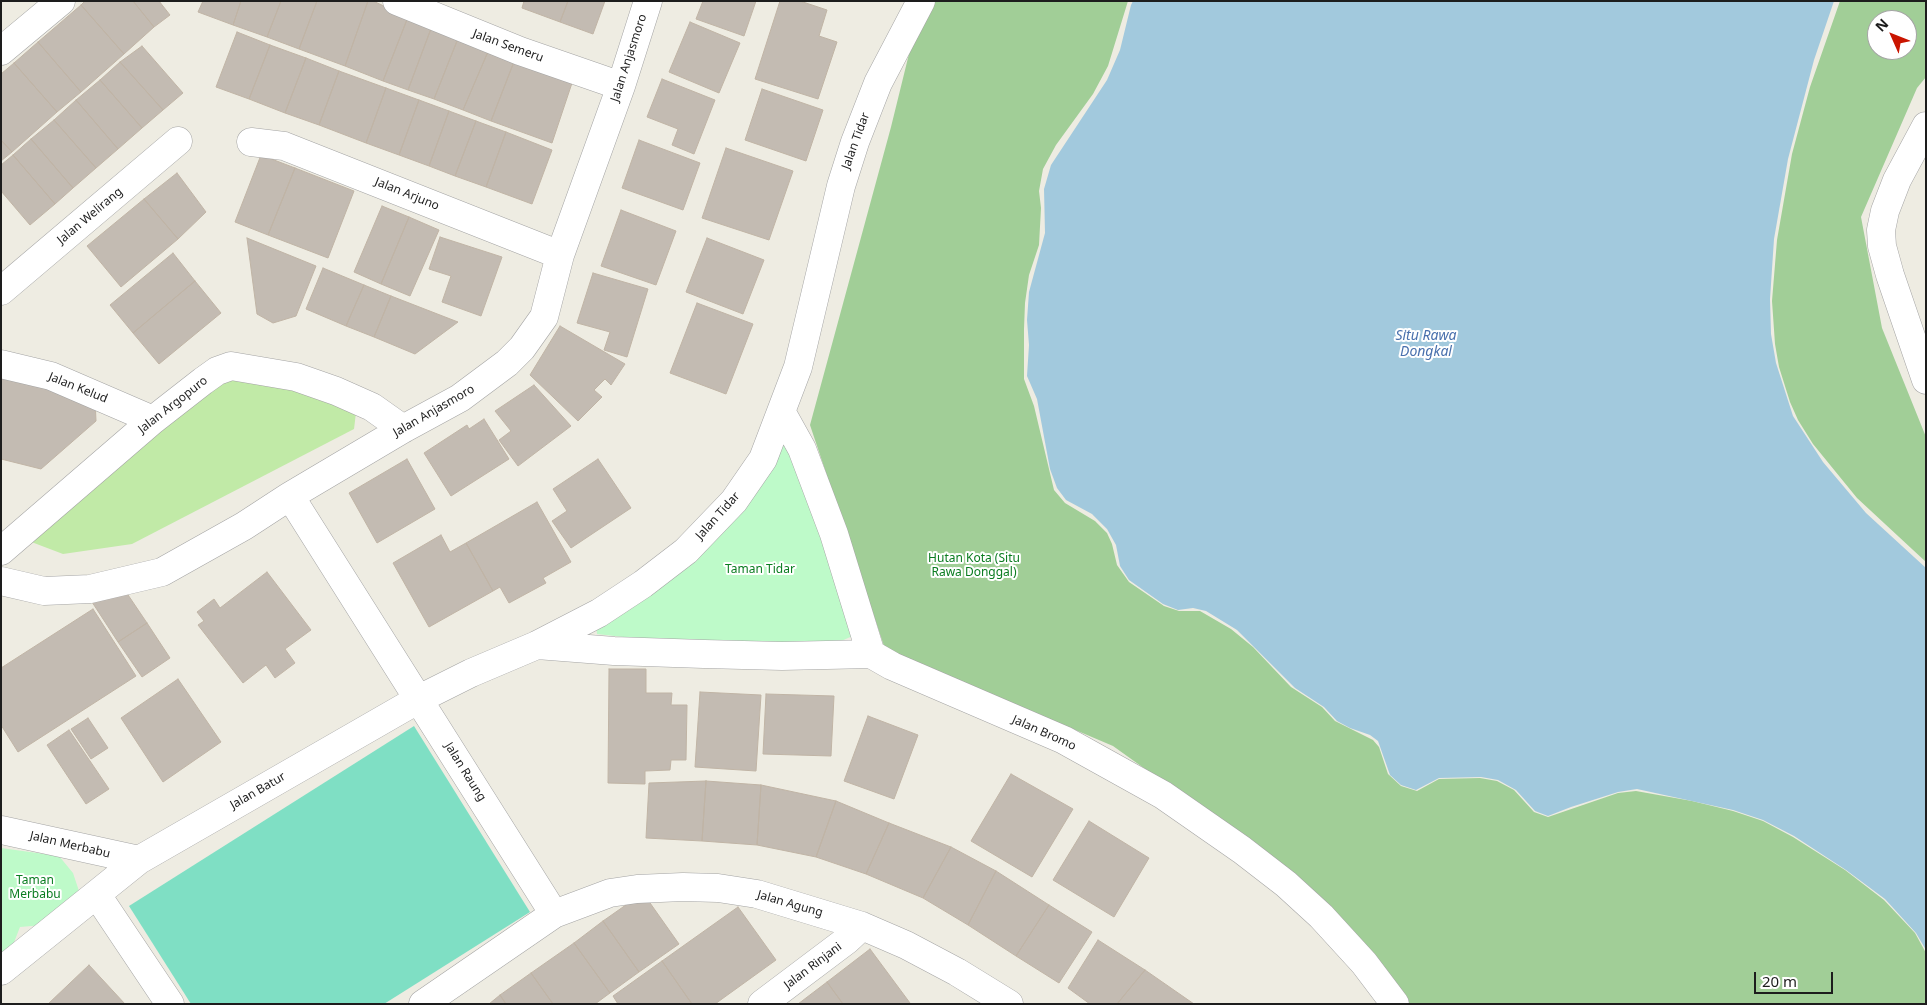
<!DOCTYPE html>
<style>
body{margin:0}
#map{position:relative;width:1927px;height:1005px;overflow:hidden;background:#eeece2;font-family:"Noto Sans",sans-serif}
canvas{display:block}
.frame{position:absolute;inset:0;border:2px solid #1d1d1d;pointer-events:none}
.north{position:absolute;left:1867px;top:10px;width:50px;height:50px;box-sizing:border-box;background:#fff;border:1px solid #a5a5a5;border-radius:50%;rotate:314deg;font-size:14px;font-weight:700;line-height:20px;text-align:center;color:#1d1d1d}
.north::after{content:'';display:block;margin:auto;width:18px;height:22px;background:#ca1500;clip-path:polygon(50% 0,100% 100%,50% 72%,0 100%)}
.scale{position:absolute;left:1754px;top:972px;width:79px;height:22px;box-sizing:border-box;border:2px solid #1d1d1d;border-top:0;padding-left:6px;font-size:15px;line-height:18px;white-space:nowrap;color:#1d1d1d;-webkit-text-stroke:4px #fff;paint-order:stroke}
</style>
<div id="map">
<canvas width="1927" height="1005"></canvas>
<div class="frame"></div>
<div class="north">N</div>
<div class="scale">20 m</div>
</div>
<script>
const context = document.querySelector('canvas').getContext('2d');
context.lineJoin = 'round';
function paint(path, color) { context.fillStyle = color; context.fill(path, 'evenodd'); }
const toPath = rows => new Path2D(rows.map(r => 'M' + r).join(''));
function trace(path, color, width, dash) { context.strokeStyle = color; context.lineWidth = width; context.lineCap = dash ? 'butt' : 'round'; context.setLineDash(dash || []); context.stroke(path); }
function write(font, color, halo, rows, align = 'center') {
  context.font = font + ' "Noto Sans",sans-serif'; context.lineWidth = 4; context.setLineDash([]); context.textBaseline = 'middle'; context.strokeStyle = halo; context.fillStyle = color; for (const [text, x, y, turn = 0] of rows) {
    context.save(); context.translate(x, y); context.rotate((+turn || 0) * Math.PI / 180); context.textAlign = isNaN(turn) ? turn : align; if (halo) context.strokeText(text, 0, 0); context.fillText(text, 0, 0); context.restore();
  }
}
paint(toPath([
 [227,358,358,396,354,429,132,544,63,554,13,535]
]), '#c1eaa7');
paint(toPath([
 [922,1,1128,1,1108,66,1093,94,1056,145,1043,169,1039,191,1041,208,1039,245,1029,275,1025,303,1024,329,1024,379,1034,406,1054,490,1065,503,1095,521,1107,533,1112,544,1117,565,1129,582,1164,606,1179,611,1200,611,1231,629,1253,647,1291,687,1322,707,1335,721,1373,740,1379,747,1388,774,1401,786,1417,791,1439,779,1480,778,1497,781,1514,790,1534,812,1548,817,1618,793,1636,791,1692,801,1733,811,1763,821,1793,837,1845,870,1884,900,1915,933,1926,953,1926,1004,1409,1004,1382,964,1306,884,1113,746,885,649,810,425,891,127],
 [1840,1,1926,1,1926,77,1917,88,1861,217,1882,328,1926,437,1926,562,1857,498,1813,444,1798,420,1790,402,1779,367,1775,344,1772,301,1777,240,1792,154,1810,87],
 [1877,20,1907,20,1907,50,1877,50]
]), '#a1ce97');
paint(toPath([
 [776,443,789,443,857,634,830,646,676,643,597,634,595,613,753,479],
 [1,848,59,856,73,873,80,894,43,925,20,927,11,950,1,958]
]), '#befac9');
paint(toPath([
 [414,726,530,912,384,1004,191,1004,129,906]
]), '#7fdfc4');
paint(toPath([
 [1133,1,1834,1,1814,60,1788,159,1774,239,1770,299,1771,334,1776,363,1793,416,1823,462,1866,513,1926,568,1926,950,1916,933,1885,899,1846,870,1794,836,1763,820,1733,810,1637,789,1618,792,1571,807,1548,816,1535,811,1516,790,1498,780,1481,777,1439,778,1416,790,1401,785,1390,775,1378,741,1370,735,1350,728,1337,721,1324,707,1295,688,1237,630,1206,611,1193,608,1178,610,1163,604,1129,580,1120,566,1116,545,1107,529,1092,514,1066,500,1057,488,1050,469,1037,399,1027,376,1029,345,1027,320,1029,292,1045,233,1044,189,1051,165,1107,80,1120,50,1131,5]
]), '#a2c9dd');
const building = toPath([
 [85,1,133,1,154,27,124,54,81,5,85,1],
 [133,1,159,1,170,15,154,27,133,1],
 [203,1,241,1,233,25,198,12,203,1],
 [241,1,281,1,267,37,233,25,241,1],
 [281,1,317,1,299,49,267,37,281,1],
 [317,1,368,1,345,66,299,49,317,1],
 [368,1,373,1,408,17,383,81,345,66,368,1],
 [524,1,568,1,560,22,522,8,524,1],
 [568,1,605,1,593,34,560,22,568,1],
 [703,1,756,1,744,36,696,19,703,1],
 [780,1,800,1,827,10,819,36,837,42,818,99,755,79,780,1],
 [81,5,124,54,81,92,38,42,81,5],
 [408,17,432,26,408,90,383,81,408,17],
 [690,22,740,43,719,93,669,72,690,22],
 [432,26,459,36,434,99,408,90,432,26],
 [237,32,270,45,249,99,216,87,237,32],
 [459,36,490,47,463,110,434,99,459,36],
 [38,42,81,92,57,112,14,63,38,42],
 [270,45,306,58,285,113,249,99,270,45],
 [142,46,183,93,163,110,120,62,142,46],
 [490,47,517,54,491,121,463,110,490,47],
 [517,54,574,77,552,143,491,121,517,54],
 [306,58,339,71,319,125,285,113,306,58],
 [120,62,163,110,142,128,100,80,120,62],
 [14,63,57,112,12,152,1,140,1,74,14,63],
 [339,71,386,88,366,143,319,125,339,71],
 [662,79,715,100,694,154,672,145,678,129,647,117,662,79],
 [100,80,142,128,118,149,76,100,100,80],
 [386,88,419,100,399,155,366,143,386,88],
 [762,89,823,110,806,161,745,140,762,89],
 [76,100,118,149,96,168,54,120,76,100],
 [419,100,449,111,429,166,399,155,419,100],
 [449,111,476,121,455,176,429,166,449,111],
 [54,120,96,168,73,188,31,139,54,120],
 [476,121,506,132,486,187,455,176,476,121],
 [506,132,552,150,532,204,486,187,506,132],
 [31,139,73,188,55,204,13,155,31,139],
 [1,140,12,152,1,161,1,140],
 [639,140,700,163,683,210,622,188,639,140],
 [726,148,793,171,769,240,702,218,726,148],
 [13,155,55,204,30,225,1,191,1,165,13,155],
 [261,155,295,168,268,235,235,222,261,155],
 [295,168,354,191,328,258,268,235,295,168],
 [177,173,206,212,178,239,144,199,177,173],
 [144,199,178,239,121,287,87,246,144,199],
 [382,206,409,217,381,284,354,272,382,206],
 [621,210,676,231,656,285,601,266,621,210],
 [409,217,439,230,410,296,381,284,409,217],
 [440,237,502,257,481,316,442,302,451,276,429,269,440,237],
 [247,238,316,266,296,316,273,323,257,314,247,238],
 [707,238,764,260,743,314,686,292,707,238],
 [173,253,195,281,133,333,110,305,173,253],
 [323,268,364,285,346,326,306,309,323,268],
 [593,273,648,289,627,357,604,350,610,332,577,323,593,273],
 [195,281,221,313,159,364,133,333,195,281],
 [364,285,391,296,374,337,346,326,364,285],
 [391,296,458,322,415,354,374,337,391,296],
 [697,303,753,324,726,394,670,373,697,303],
 [560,326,625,364,611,385,605,379,594,390,602,397,578,421,530,375,560,326],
 [1,372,95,399,96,421,41,469,1,459,1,372],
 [534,385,571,426,518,466,499,440,511,431,495,411,534,385],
 [484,419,509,459,451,496,424,453,467,425,469,429,484,419],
 [407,459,435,509,377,543,349,493,407,459],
 [598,459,631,508,571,548,552,521,567,511,553,489,598,459],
 [537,502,571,562,543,578,546,583,509,603,500,587,493,591,466,543,537,502],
 [441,535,450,552,466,543,493,591,429,627,393,563,441,535],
 [267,572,311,630,285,649,295,663,275,678,266,665,243,683,198,625,204,621,197,612,214,599,220,608,267,572],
 [120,583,147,623,118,642,92,602,120,583],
 [93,609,136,676,18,752,1,725,1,668,93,609],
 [147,623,170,658,142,677,118,642,147,623],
 [609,669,646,669,646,693,672,693,671,705,687,705,686,760,671,760,670,770,645,771,645,784,608,783,609,669],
 [178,679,221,742,163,782,121,718,178,679],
 [700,692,761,695,756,771,695,767,700,692],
 [766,694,834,696,831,756,763,754,766,694],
 [868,716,918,735,894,799,844,781,868,716],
 [88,718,108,748,91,759,71,729,88,718],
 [69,730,109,789,86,804,47,745,69,730],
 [1011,774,1073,809,1032,877,971,841,1011,774],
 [706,781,702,841,646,838,649,783,706,781],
 [706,781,761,785,757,845,702,841,706,781],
 [761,785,836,801,816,857,757,845,761,785],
 [836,801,889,823,866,874,816,857,836,801],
 [1089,821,1149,858,1114,917,1053,880,1089,821],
 [889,823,951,847,923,898,866,874,889,823],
 [951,847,996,871,968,925,923,898,951,847],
 [996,871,1049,905,1016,956,968,925,996,871],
 [643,893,679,944,639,972,603,921,643,893],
 [1049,905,1092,932,1059,983,1016,956,1049,905],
 [738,907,776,960,715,1004,692,1004,662,961,738,907],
 [603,921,639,972,610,993,574,943,603,921],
 [1098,940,1145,970,1117,1004,1090,1004,1068,988,1098,940],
 [574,943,610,993,595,1004,553,1004,531,973,574,943],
 [870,949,910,1003,909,1004,843,1004,827,982,870,949],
 [662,961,692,1004,618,1004,613,996,662,961],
 [89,965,125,1004,48,1004,89,965],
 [1145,970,1194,1004,1117,1004,1145,970],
 [531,973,553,1004,506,1004,500,995,531,973],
 [827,982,843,1004,798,1004,827,982],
 [500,995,506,1004,489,1004,500,995]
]);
paint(building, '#c3bbb2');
trace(building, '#c0b4a5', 1);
const minor = toPath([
 [397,1,520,51,621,86],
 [1,51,61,1],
 [1926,126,1897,180,1885,211,1881,230,1882,246,1890,275,1926,380],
 [251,142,284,146,560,255],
 [1,291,178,141],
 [1,364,51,376,153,420],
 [782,413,802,449,834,534,871,654,892,666,1064,740,1163,795,1242,850,1286,884,1321,916,1364,963,1395,1004],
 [290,496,554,914],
 [1,551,153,420,203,381,217,371,231,366,296,377,336,391,372,407,403,429],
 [1,581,44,591,90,589,162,572,244,526,290,496,403,429,460,398,507,363,522,348,544,317,560,255,621,86,648,1],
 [537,645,614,651,704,654,782,656,871,654],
 [1,830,139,860],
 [97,895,170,1004],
 [1,971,139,860,419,699,471,673,537,645,599,613,643,584,686,551,734,501,763,459,798,367,841,186,855,142,878,83,921,1],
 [423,1004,554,914,610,893,637,889,683,887,718,888,757,894,862,926,906,945,957,972,1009,1004],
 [762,1004,847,940,862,926]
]);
trace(minor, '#a4a4a4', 29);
trace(minor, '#fff', 28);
write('12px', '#1d1d1d', '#fff', [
 ["Jalan Semeru",508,46,20],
 ["Jalan Anjasmoro",629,58,-72],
 ["Jalan Tidar",856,141,-70],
 ["Jalan Arjuno",407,194,22],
 ["Jalan Welirang",90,216,-40],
 ["Jalan Kelud",78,388,22],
 ["Jalan Argopuro",173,405,-38],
 ["Jalan Anjasmoro",434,411,-30],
 ["Jalan Tidar",718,516,-48],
 ["Jalan Bromo",1044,733,24],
 ["Jalan Raung",465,772,58],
 ["Jalan Batur",258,791,-30],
 ["Jalan Merbabu",70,845,13],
 ["Jalan Agung",790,904,16],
 ["Jalan Rinjani",813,966,-37]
]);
write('12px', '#0a7c20', '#fff', [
 ["Hutan Kota (Situ",974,559],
 ["Rawa Donggal)",974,573],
 ["Taman Tidar",760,570],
 ["Taman",35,881],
 ["Merbabu",35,895]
]);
write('italic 14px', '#4970ad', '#fff', [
 ["Situ Rawa",1426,336],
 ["Dongkal",1426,352]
]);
</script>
